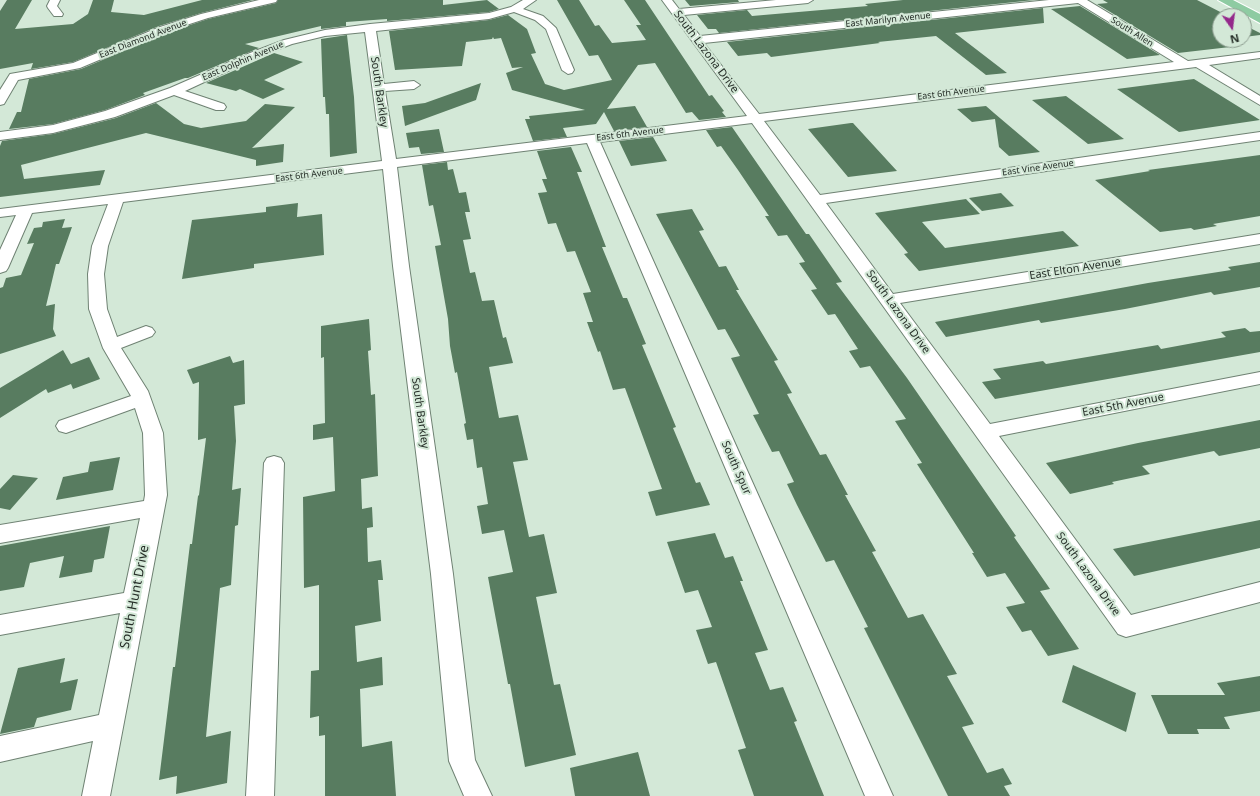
<!DOCTYPE html>
<style>
body{margin:0}
#map{position:relative;width:1260px;height:796px;overflow:hidden;background:#d3e8d7;font-family:"Noto Sans",sans-serif}
canvas{display:block}
.north{position:absolute;left:1212px;top:8px;width:40px;height:40px;box-sizing:border-box;background:#d3e8d7;border:1px solid #8e9e91;border-radius:50%;rotate:166deg;font-size:11px;font-weight:700;line-height:16px;text-align:center;color:#262e28}
.north::after{content:'';display:block;margin:auto;width:14px;height:18px;background:#94288b;clip-path:polygon(50% 0,100% 100%,50% 72%,0 100%)}
</style>
<div id="map">
<canvas width="1260" height="796"></canvas>
<div class="north">N</div>
</div>
<script>
const context = document.querySelector('canvas').getContext('2d');
context.lineJoin = 'round';
function paint(path, color) { context.fillStyle = color; context.fill(path, 'evenodd'); }
const toPath = rows => new Path2D(rows.map(r => 'M' + r).join(''));
function trace(path, color, width, dash) { context.strokeStyle = color; context.lineWidth = width; context.lineCap = dash ? 'butt' : 'round'; context.setLineDash(dash || []); context.stroke(path); }
function write(font, color, halo, rows, align = 'center') {
  context.font = font + ' "Noto Sans",sans-serif'; context.lineWidth = 4; context.setLineDash([]); context.textBaseline = 'middle'; context.strokeStyle = halo; context.fillStyle = color; for (const [text, x, y, turn = 0] of rows) {
    context.save(); context.translate(x, y); context.rotate((+turn || 0) * Math.PI / 180); context.textAlign = isNaN(turn) ? turn : align; if (halo) context.strokeText(text, 0, 0); context.fillText(text, 0, 0); context.restore();
  }
}
paint(toPath([
 [7,0,32,0,15,29,73,24,88,14,93,0,114,0,111,12,144,15,202,0,253,0,201,13,159,26,73,62,31,69,33,63,0,69,0,11],
 [278,0,443,0,443,5,487,0,499,9,489,12,387,21,387,19,346,22,346,26,321,29,321,26,245,44,259,48,188,78,185,78,143,93,145,95,105,110,53,124,9,129,17,112,21,112,29,79,81,69,169,32,208,19,276,3],
 [557,0,579,0,595,26,599,25,612,43,646,40,636,25,641,25,624,0,645,0,709,96,712,95,724,111,722,112,726,117,699,120,692,112,686,113,655,63,638,65,607,109,635,106,647,127,614,131,604,112,596,124,563,128,567,137,533,141,525,119,530,119,529,116,585,110,512,90,506,73,523,67,512,68,501,38,494,39,493,37,492,39,466,42,462,66,395,70,389,31,489,20,508,15,527,29,536,53,531,54,545,84,564,90,612,80,598,55,589,56],
 [685,0,738,0,739,2,690,6],
 [903,0,1034,0,719,33,716,29,708,29,697,15,747,10,752,16,868,6,865,4],
 [1103,0,1197,0,1228,16,1220,16,1220,40,1218,40,1230,47,1178,53,1097,4,1108,3],
 [1080,6,1160,55,1127,59,1051,9],
 [1043,8,1044,23,955,33,1007,73,986,75,936,36,878,42,880,43,771,57,767,53,738,56,727,42],
 [1244,25,1260,33,1260,35,1244,37],
 [347,35,354,97,357,153,330,157,329,114,326,114,325,97,323,97,321,39],
 [274,53,303,62,264,80,285,89,263,99,240,89,236,91,206,83],
 [1194,79,1260,120,1179,132,1117,89],
 [481,83,476,100,405,126,402,106,425,103],
 [1066,96,1124,139,1088,144,1032,100],
 [156,103,184,124,201,128,246,121,265,104,295,107,252,148,284,144,283,162,256,166,256,160,146,133,21,165,24,179,105,170,100,185,0,197,0,146,2,141,53,134,116,118],
 [986,106,994,113,1040,152,1009,156,999,147,995,119,972,122,957,109],
 [851,123,853,123,897,171,848,177,808,129],
 [732,127,806,234,809,234,842,282,836,283,907,378,1016,536,1014,537,1050,589,1040,591,1079,649,1048,656,1031,630,1022,632,1006,607,1025,603,1005,573,987,577,972,553,974,553,917,464,922,463,895,421,906,419,870,366,860,368,849,351,858,349,835,314,828,315,811,290,817,289,799,263,805,262,787,235,778,236,765,216,769,216,738,170,721,146,717,147,706,130],
 [439,129,444,152,421,154,419,147,409,148,406,133],
 [653,137,667,161,631,166,619,141],
 [571,147,582,172,577,172,606,247,602,247,623,298,627,298,646,344,642,345,676,427,673,428,696,483,700,482,710,505,656,516,648,492,662,489,625,388,613,390,600,351,598,352,587,322,593,322,583,293,591,292,575,251,567,252,556,223,548,224,538,193,547,192,542,179,547,179,537,151],
 [1260,155,1260,216,1213,224,1217,226,1194,230,1191,228,1160,232,1095,180,1150,171,1148,170],
 [447,162,448,170,453,169,459,193,466,192,470,212,465,212,471,239,463,240,470,273,475,272,482,301,494,300,503,338,506,337,513,363,489,367,499,418,518,415,528,460,513,462,529,537,544,534,557,593,536,597,554,685,560,684,576,755,525,767,510,684,508,684,488,577,513,572,504,530,482,534,477,506,488,504,482,467,477,468,473,439,467,440,464,424,466,423,457,372,455,373,450,346,448,319,435,246,441,245,433,205,429,206,422,165],
 [1001,193,1014,206,982,211,969,198],
 [966,199,980,214,922,222,945,248,1063,231,1079,246,919,271,904,254,908,253,875,213],
 [298,203,297,217,322,214,324,255,254,264,254,268,182,279,192,220,266,212,266,207],
 [692,209,704,230,699,231,719,267,726,266,739,290,736,290,778,360,774,361,792,393,787,394,820,455,826,454,848,495,845,495,876,551,872,552,908,618,923,614,957,674,947,676,974,724,962,727,987,773,1003,768,1012,784,1004,786,1010,796,948,796,864,628,868,627,834,560,826,562,797,505,787,484,794,482,779,451,772,452,753,415,759,414,731,358,740,356,725,329,718,330,656,214],
 [65,219,62,228,72,227,59,264,56,264,46,306,55,304,53,329,56,336,0,354,0,288,3,287,6,278,21,275,34,243,27,244,34,228,42,227,43,222],
 [1260,262,1260,287,1214,295,1211,292,1125,309,1041,323,1039,320,946,337,935,322,1148,283,1231,270,1228,267],
 [369,319,371,350,368,351,371,395,375,394,378,476,361,479,362,509,372,507,373,527,367,528,368,562,381,560,383,580,378,580,381,621,355,626,357,662,382,657,383,685,360,689,362,747,392,741,396,796,325,796,325,735,319,736,319,716,310,718,311,671,319,670,319,585,304,588,303,497,335,491,333,437,313,440,313,425,325,423,324,357,321,358,321,326],
 [1245,328,1250,332,1260,331,1260,352,995,399,982,382,1001,379,993,369,1043,361,1046,364,1158,345,1161,349,1226,337,1221,332],
 [63,350,71,364,89,357,100,379,73,389,71,384,48,393,46,389,0,418,0,388],
 [230,356,233,363,244,360,245,404,234,406,236,441,232,490,241,488,238,525,235,526,231,585,220,588,206,737,231,731,227,783,176,794,177,776,159,780,173,667,175,667,190,544,192,544,198,496,199,495,206,438,198,440,199,382,193,384,187,370],
 [1260,420,1260,448,1219,456,1214,451,1142,466,1150,474,1112,482,1114,484,1070,494,1046,463,1138,443],
 [120,457,113,490,56,500,63,477,88,472,90,462],
 [13,475,38,478,10,510,0,508,0,489],
 [1260,520,1260,548,1134,576,1113,549],
 [110,526,104,558,94,560,92,572,59,578,64,556,30,563,24,587,0,591,0,546],
 [715,533,725,558,733,556,743,581,740,581,768,650,755,653,770,690,783,687,797,721,794,722,824,796,754,796,738,750,746,748,716,662,708,664,696,630,712,627,698,590,685,593,667,542],
 [65,658,60,683,78,679,71,710,37,718,34,727,0,734,18,668],
 [1073,665,1136,693,1126,732,1062,702],
 [1260,676,1260,711,1224,717,1230,729,1197,729,1199,734,1168,734,1151,695,1225,695,1217,683],
 [638,752,650,796,575,796,570,768]
]), '#587c60');
const minor = toPath([
 [50,0,60,0,57,6,63,14,62,16,54,16,48,8,47,6,50,0],
 [259,0,277,0,276,2,208,18,168,31,80,68,18,80,4,104,0,105,0,90,10,74,73,63,160,27,201,14,259,0],
 [523,0,536,0,523,9,543,16,556,28,574,70,572,73,568,74,562,70,546,29,535,20,514,12,489,19,376,31,384,84,414,81,420,85,414,89,385,91,396,159,747,116,662,0,672,0,679,9,776,0,813,0,808,3,684,15,700,36,1049,0,1087,0,1188,61,1260,52,1260,58,1209,65,1260,96,1260,105,1196,67,764,121,820,195,1260,132,1260,140,826,203,893,294,1260,234,1260,244,900,303,990,424,1260,372,1260,384,999,436,1131,615,1260,582,1260,602,1126,637,1118,634,752,123,600,142,893,796,865,796,587,143,397,167,409,266,453,574,475,760,492,796,464,796,449,761,431,574,393,266,383,169,123,202,108,246,104,274,107,309,117,337,146,326,152,328,155,332,152,336,121,348,148,391,163,433,167,495,110,796,82,796,93,741,0,762,0,736,99,715,120,613,0,635,0,615,124,593,140,518,0,543,0,525,144,501,145,495,143,433,135,408,66,433,59,431,56,426,59,421,131,396,103,348,89,309,88,274,92,246,108,204,32,213,8,268,6,271,0,273,0,250,16,215,0,217,0,209,382,161,365,32,325,36,292,44,258,57,185,91,224,104,226,107,224,110,216,110,174,95,115,117,53,133,0,140,0,132,53,125,105,111,170,88,250,53,284,40,325,30,370,24,489,13,511,7,523,0],
 [1078,3,1174,62,759,114,704,43,1078,3],
 [274,456,281,458,284,463,274,796,246,796,264,463,267,458,274,456]
]);
const major = toPath([
 [1218,0,1233,0,1260,14,1260,23,1218,0]
]);
trace(minor, '#6f8273', 2);
trace(major, '#fff', 2);
paint(minor, '#fff');
paint(major, '#8ecba2');
write('9px', '#262e28', '#d3e8d7', [
 ["East Marilyn Avenue",888,20,-6],
 ["South Allen",1132,32,32],
 ["East Diamond Avenue",143,39,-21],
 ["East Dolphin Avenue",243,61,-23],
 ["East 6th Avenue",951,93,-7],
 ["East 6th Avenue",630,134,-7],
 ["East Vine Avenue",1038,168,-8],
 ["East 6th Avenue",309,175,-7]
]);
write('11px', '#262e28', '#d3e8d7', [
 ["South Lazona Drive",706,52,53],
 ["South Barkley",379,92,82],
 ["East Elton Avenue",1075,269,-9],
 ["South Lazona Drive",898,312,54],
 ["East 5th Avenue",1123,405,-11],
 ["South Barkley",420,413,82],
 ["South Spur",736,468,66],
 ["South Lazona Drive",1088,574,54]
]);
write('13px', '#262e28', '#d3e8d7', [
 ["South Hunt Drive",135,597,-79]
]);
</script>
